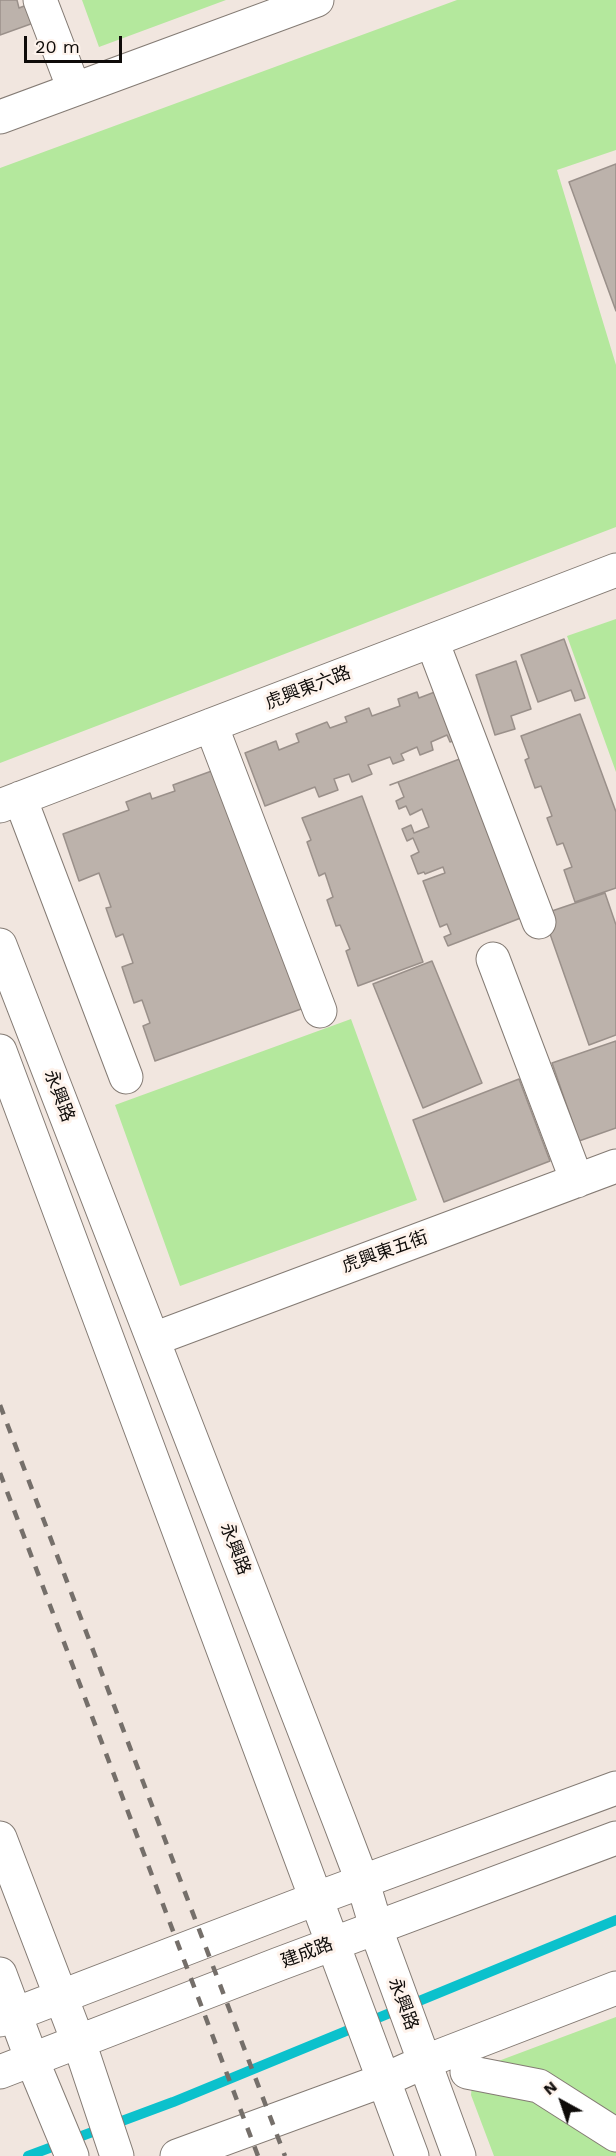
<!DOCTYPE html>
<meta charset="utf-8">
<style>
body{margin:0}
#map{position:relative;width:616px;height:2156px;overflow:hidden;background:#f1e6df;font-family:"Work Sans",sans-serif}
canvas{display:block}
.north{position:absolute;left:532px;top:2072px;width:60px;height:60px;-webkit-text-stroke:4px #fef3ec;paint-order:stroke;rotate:320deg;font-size:16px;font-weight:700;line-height:24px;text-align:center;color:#0e0b09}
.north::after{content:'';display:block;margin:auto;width:21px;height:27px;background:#0e0b09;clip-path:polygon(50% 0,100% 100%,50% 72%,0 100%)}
.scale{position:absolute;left:24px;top:36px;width:98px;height:27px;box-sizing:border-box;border:3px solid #0e0b09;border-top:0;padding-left:8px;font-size:18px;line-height:21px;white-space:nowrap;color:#0e0b09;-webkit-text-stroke:4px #fef3ec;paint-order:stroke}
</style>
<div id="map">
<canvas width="616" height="2156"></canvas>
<div class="north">N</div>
<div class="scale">20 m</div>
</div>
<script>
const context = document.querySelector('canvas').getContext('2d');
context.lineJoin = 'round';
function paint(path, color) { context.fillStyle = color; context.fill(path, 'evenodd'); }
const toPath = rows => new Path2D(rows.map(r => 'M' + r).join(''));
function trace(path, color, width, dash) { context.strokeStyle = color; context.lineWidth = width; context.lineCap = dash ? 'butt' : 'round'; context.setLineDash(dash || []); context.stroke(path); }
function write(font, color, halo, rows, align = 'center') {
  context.font = font + ' "Work Sans","Noto Sans TC",sans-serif'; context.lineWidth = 6; context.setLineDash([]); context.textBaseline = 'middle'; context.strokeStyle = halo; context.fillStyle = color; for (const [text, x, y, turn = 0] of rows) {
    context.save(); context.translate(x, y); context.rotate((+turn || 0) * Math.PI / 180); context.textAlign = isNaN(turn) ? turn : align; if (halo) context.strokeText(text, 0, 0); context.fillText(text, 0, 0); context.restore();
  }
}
paint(toPath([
 [82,0,226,0,99,47],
 [457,0,616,0,616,150,557,170,616,365,616,527,0,763,0,168],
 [616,619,616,772,567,636],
 [351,1019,417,1200,180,1286,115,1105],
 [616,2017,616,2156,494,2156,471,2095,472,2084,485,2066]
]), '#b4e89d');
trace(toPath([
 [28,2156,173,2102,616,1920]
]), '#0bc1cc', 10);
const building = toPath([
 [0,0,17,0,19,8,32,3,39,21,0,35,0,0],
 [616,164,616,311,569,182,616,164],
 [564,639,585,698,575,701,571,690,538,702,521,655,564,639],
 [516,661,531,709,511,716,515,729,495,735,476,675,516,661],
 [440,690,459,739,450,742,447,735,431,742,433,750,420,755,417,747,401,754,404,760,393,764,390,757,368,765,372,774,352,782,349,774,334,779,338,790,319,797,315,787,265,806,245,753,276,741,279,750,299,742,296,734,327,722,330,728,347,722,345,717,369,708,372,716,400,706,398,699,417,692,419,698,440,690],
 [580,714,616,812,616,888,575,902,564,870,572,867,563,843,557,845,547,818,552,816,541,786,535,788,525,760,529,758,521,736,580,714],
 [465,757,526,916,448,946,444,937,451,934,447,924,440,927,423,881,445,873,443,867,425,874,424,872,418,874,411,856,419,852,413,838,407,841,402,829,411,825,414,833,429,827,422,809,410,815,406,806,399,809,396,801,404,797,398,782,390,785,465,757],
 [220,768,304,1008,155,1061,143,1026,150,1023,142,1000,134,1003,122,967,133,963,123,934,116,937,106,908,111,907,99,873,79,881,63,834,129,810,126,802,150,793,152,799,175,791,173,785,220,768],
 [362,796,423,962,358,986,346,951,350,949,340,925,336,926,327,900,333,897,325,873,319,876,307,842,311,840,302,818,362,796],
 [605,893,616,925,616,1035,589,1045,543,914,605,893],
 [432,961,482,1083,423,1108,373,984,432,961],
 [616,1041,616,1128,579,1141,552,1063,616,1041],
 [519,1079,550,1161,444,1202,413,1120,519,1079]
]);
paint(building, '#bcb2ab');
trace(building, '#9a908a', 1.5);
const minor = toPath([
 [40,0,74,89],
 [0,117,317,0],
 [432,641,539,922],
 [211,725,320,1011],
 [20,798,126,1077],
 [0,806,616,570],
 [0,945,339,1820,363,1883,381,1943,459,2156],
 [493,959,577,1181],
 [0,1051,412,2156],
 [154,1339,616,1166],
 [0,1838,84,2057,117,2156],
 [0,1974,32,2060,72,2156],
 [0,2020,315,1899,616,1788],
 [0,2072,279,1964,616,1838],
 [467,2072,539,2086,616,2135],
 [177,2156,384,2080,424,2062,616,1988]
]);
trace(minor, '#847b74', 35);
trace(minor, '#fff', 33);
trace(toPath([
 [0,1405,285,2156],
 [0,1473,258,2156]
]), '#756f6a', 4.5, [10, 10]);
write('18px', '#0e0b09', '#fef3ec', [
 ["虎興東六路",308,688,-21],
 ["永興路",59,1096,69],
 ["虎興東五街",385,1252,-20],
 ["永興路",235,1549,69],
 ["建成路",307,1953,-21],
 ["永興路",403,2004,70]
]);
</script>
